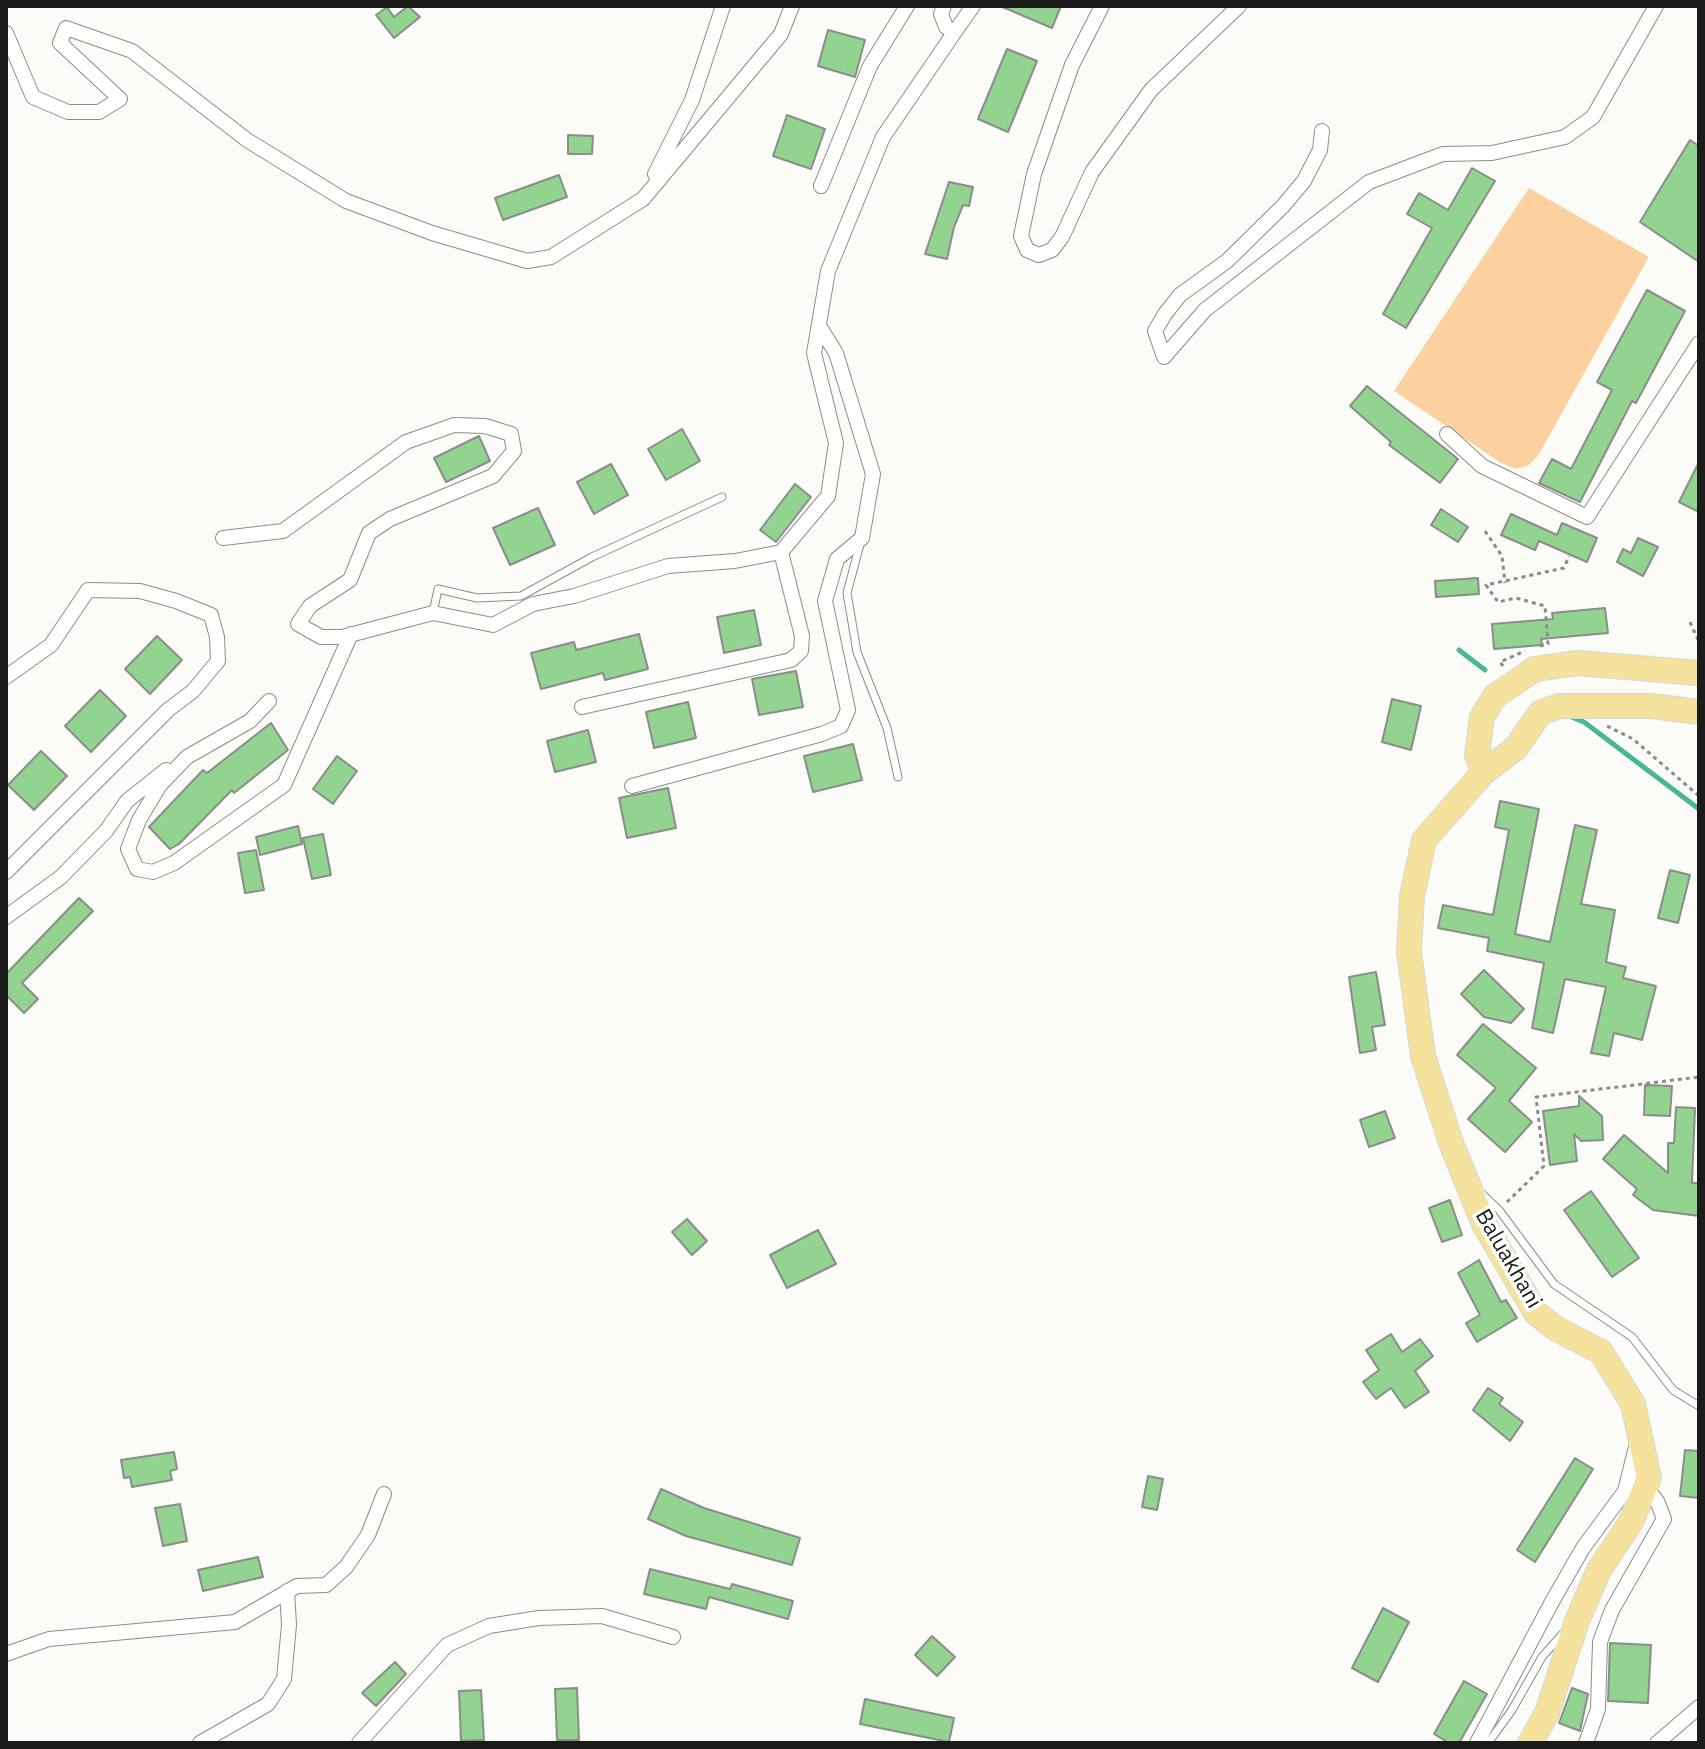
<!DOCTYPE html>
<style>
body{margin:0}
#map{position:relative;width:1705px;height:1749px;overflow:hidden;background:#fbfcf8;font-family:"IBM Plex Sans",sans-serif}
canvas{display:block}
.frame{position:absolute;inset:0;border:8px solid #1b1b1a;pointer-events:none}
</style>
<div id="map">
<canvas width="1705" height="1749"></canvas>
<div class="frame"></div>
</div>
<script>
const context = document.querySelector('canvas').getContext('2d');
context.lineJoin = 'round';
function paint(path, color) { context.fillStyle = color; context.fill(path, 'evenodd'); }
const toPath = rows => new Path2D(rows.map(r => 'M' + r).join(''));
function trace(path, color, width, dash) { context.strokeStyle = color; context.lineWidth = width; context.lineCap = dash ? 'butt' : 'round'; context.setLineDash(dash || []); context.stroke(path); }
function write(font, color, halo, rows, align = 'center') {
  context.font = font + ' "IBM Plex Sans",sans-serif'; context.lineWidth = 7; context.setLineDash([]); context.textBaseline = 'middle'; context.strokeStyle = halo; context.fillStyle = color; for (const [text, x, y, turn = 0] of rows) {
    context.save(); context.translate(x, y); context.rotate((+turn || 0) * Math.PI / 180); context.textAlign = isNaN(turn) ? turn : align; if (halo) context.strokeText(text, 0, 0); context.fillText(text, 0, 0); context.restore();
  }
}
paint(toPath([
 [1529,188,1649,257,1538,456,1529,465,1516,469,1501,463,1394,391]
]), '#fdd09f');
trace(toPath([
 [1459,650,1485,670],
 [1569,716,1584,722,1699,809]
]), '#4ab794', 5);
const building = toPath([
 [408,6,420,17,394,38,376,15,387,7,394,17,408,6],
 [1000,6,1061,6,1052,28,1000,6],
 [828,30,865,40,855,77,818,66,828,30],
 [1007,49,1037,61,1008,132,978,119,1007,49],
 [787,115,825,129,811,169,773,156,787,115],
 [568,135,593,136,592,154,568,154,568,135],
 [1690,140,1699,146,1699,262,1640,222,1690,140],
 [1472,168,1495,181,1406,328,1383,314,1432,228,1407,214,1419,193,1448,210,1472,168],
 [559,175,567,197,503,220,495,198,559,175],
 [949,182,973,187,969,206,963,205,954,227,947,259,925,254,949,182],
 [1647,290,1685,311,1636,403,1632,401,1580,502,1539,483,1552,459,1571,469,1612,390,1597,382,1647,290],
 [1367,386,1458,459,1440,483,1389,445,1391,442,1350,406,1367,386],
 [682,429,700,461,666,480,648,449,682,429],
 [479,436,490,461,446,482,434,458,479,436],
 [1699,462,1699,512,1679,502,1699,462],
 [611,464,628,495,594,514,577,482,611,464],
 [795,484,811,497,776,542,760,530,795,484],
 [538,508,555,545,510,565,493,528,538,508],
 [1441,509,1468,527,1458,542,1431,525,1441,509],
 [1511,514,1557,535,1562,523,1597,538,1587,562,1539,541,1535,550,1501,535,1511,514],
 [1638,538,1658,547,1643,576,1617,562,1623,549,1631,553,1638,538],
 [1478,578,1479,594,1436,597,1435,581,1478,578],
 [1605,608,1608,633,1541,639,1542,645,1494,649,1492,624,1553,619,1552,613,1605,608],
 [754,610,761,645,724,653,717,617,754,610],
 [639,634,648,669,605,680,603,673,541,689,531,653,574,642,576,650,639,634],
 [157,636,182,660,150,694,125,669,157,636],
 [796,671,803,707,759,715,752,679,796,671],
 [100,690,126,716,91,752,65,726,100,690],
 [1392,699,1421,706,1411,750,1382,742,1392,699],
 [688,702,696,738,654,748,646,712,688,702],
 [271,723,288,750,234,793,232,790,179,844,170,849,149,827,203,770,207,773,271,723],
 [588,730,596,762,555,772,547,741,588,730],
 [853,744,862,780,813,792,804,756,853,744],
 [41,751,67,776,34,810,8,785,41,751],
 [337,756,357,771,333,804,313,789,337,756],
 [668,788,676,828,627,838,619,798,668,788],
 [1500,801,1539,809,1515,934,1550,942,1575,825,1597,830,1581,904,1615,910,1606,962,1626,967,1623,978,1656,986,1642,1040,1614,1033,1609,1056,1591,1053,1606,987,1565,979,1553,1033,1532,1028,1544,963,1487,951,1489,938,1438,928,1443,905,1493,915,1509,830,1495,827,1500,801],
 [298,826,302,844,260,855,256,837,298,826],
 [323,834,331,875,312,879,303,838,323,834],
 [256,850,264,890,245,893,238,853,256,850],
 [1670,870,1690,875,1678,923,1658,918,1670,870],
 [79,898,93,911,22,983,38,999,24,1013,6,995,6,974,79,898],
 [1484,970,1524,1009,1511,1023,1484,1017,1461,994,1484,970],
 [1376,972,1385,1025,1372,1027,1376,1050,1360,1053,1349,977,1376,972],
 [1483,1024,1536,1068,1509,1101,1532,1122,1505,1152,1468,1119,1496,1088,1457,1055,1483,1024],
 [1645,1085,1672,1086,1670,1116,1644,1115,1645,1085],
 [1579,1096,1602,1116,1603,1140,1581,1141,1574,1134,1577,1161,1550,1165,1543,1111,1579,1106,1579,1096],
 [1676,1107,1695,1108,1692,1183,1699,1183,1699,1216,1653,1210,1633,1195,1637,1189,1603,1159,1624,1135,1668,1173,1668,1143,1674,1143,1676,1107],
 [1385,1111,1395,1138,1369,1147,1360,1120,1385,1111],
 [1591,1191,1639,1258,1612,1277,1564,1210,1591,1191],
 [1450,1200,1462,1235,1442,1242,1429,1208,1450,1200],
 [687,1219,707,1241,692,1255,672,1232,687,1219],
 [818,1230,836,1264,787,1288,770,1255,818,1230],
 [1479,1260,1501,1302,1506,1300,1517,1318,1477,1342,1466,1323,1480,1315,1458,1273,1479,1260],
 [1391,1334,1402,1352,1420,1339,1433,1356,1415,1371,1429,1392,1405,1408,1391,1388,1376,1399,1363,1382,1379,1370,1366,1350,1391,1334],
 [1488,1388,1503,1398,1499,1404,1523,1422,1510,1441,1473,1410,1488,1388],
 [1685,1450,1699,1451,1699,1498,1680,1496,1685,1450],
 [174,1452,177,1469,170,1471,172,1480,132,1487,130,1477,124,1478,121,1460,174,1452],
 [1575,1458,1593,1469,1535,1562,1517,1550,1575,1458],
 [1148,1476,1163,1479,1157,1510,1142,1507,1148,1476],
 [661,1489,704,1508,800,1538,792,1565,686,1536,648,1519,661,1489],
 [180,1504,187,1541,163,1546,155,1508,180,1504],
 [258,1557,263,1577,203,1591,198,1570,258,1557],
 [650,1569,730,1589,732,1584,793,1601,788,1619,709,1597,706,1609,644,1594,650,1569],
 [1383,1608,1409,1622,1378,1682,1352,1668,1383,1608],
 [932,1636,955,1657,937,1676,915,1655,932,1636],
 [1610,1643,1651,1645,1648,1703,1608,1701,1610,1643],
 [395,1662,406,1674,376,1706,362,1693,395,1662],
 [1464,1681,1487,1694,1459,1743,1449,1743,1434,1734,1464,1681],
 [577,1688,579,1740,557,1740,555,1689,577,1688],
 [1572,1688,1588,1694,1580,1731,1559,1723,1572,1688],
 [481,1690,484,1740,461,1741,459,1691,481,1690],
 [865,1699,954,1718,949,1742,860,1724,865,1699]
]);
paint(building, '#92d390');
trace(building, '#8b8d8b', 2);
const lane = toPath([
 [860,544,847,593,857,652,887,728,898,777],
 [433,613,438,589,477,598,521,596,592,557,722,497],
 [1480,1192,1499,1210,1554,1284,1632,1337,1673,1390,1699,1406],
 [1488,1743,1512,1710,1542,1657,1566,1630]
]);
const street = toPath([
 [944,6,941,14,946,27,954,33,973,6],
 [1102,6,1072,65,1034,174,1021,236,1027,250,1039,255,1052,250,1062,237,1092,172,1151,90,1239,6],
 [6,33,33,97,68,112,99,112,120,99,60,43,66,28,132,51,247,140,346,201,432,233,527,261,551,257,643,199,781,34,792,6],
 [1322,131,1320,150,1304,181,1283,206,1227,261,1180,295,1165,314,1155,331,1164,357,1205,310,1369,182,1443,154,1492,153,1565,137,1593,117,1656,6],
 [655,174,692,100,723,6],
 [821,186,870,66,907,6],
 [1447,434,1482,466,1587,517,1699,343],
 [223,538,283,531,406,442,454,425,485,426,511,434,514,451,493,476,390,519,369,533,350,580,310,606,298,624,321,637,342,637,433,613,493,625,533,604,574,596,668,566,735,561,781,552,828,496,836,443,814,353,828,271,883,137,954,33],
 [6,677,51,645,88,590,140,591,176,601,211,615,217,637,218,661,193,691,168,710,6,872],
 [269,701,250,721,187,757,160,785,139,820,128,849,137,869,153,872,174,863,284,785,351,634],
 [582,707,791,660,801,651,802,636,781,552],
 [632,786,822,734,841,726,848,710,825,601,837,559,862,538,873,474,836,353,821,329],
 [6,917,61,877,106,831,127,801,166,770],
 [6,1654,49,1639,235,1622,297,1586,326,1585,346,1567,368,1535,384,1494],
 [200,1743,268,1704,284,1679,289,1625,287,1591],
 [359,1743,447,1645,489,1626,539,1618,602,1616,673,1637],
 [1477,1743,1553,1600,1583,1548,1625,1491,1636,1447],
 [1586,1743,1598,1709,1600,1642,1612,1610,1664,1519,1657,1501,1645,1486],
 [1657,1743,1699,1707]
]);
const primary = toPath([
 [1484,772,1477,755,1482,717,1495,696,1535,669,1578,663,1699,673],
 [1530,1743,1547,1713,1577,1621,1599,1570,1631,1522,1649,1478,1633,1404,1601,1352,1555,1328,1536,1313,1484,1224,1451,1143,1423,1056,1409,952,1412,896,1424,840,1484,772,1516,748,1540,713,1559,706,1651,706,1699,712]
]);
trace(lane, '#8c8d89', 9);
trace(street, '#8c8d89', 16);
trace(primary, '#d6d6d6', 26);
trace(toPath([
 [1485,531,1502,556,1505,583],
 [1690,622,1699,642],
 [1540,646,1548,644,1545,606,1516,598,1498,602,1486,585,1564,568,1569,556],
 [1503,666,1500,662,1525,651],
 [1607,726,1633,739,1699,796],
 [1507,1202,1544,1166,1536,1097,1699,1077]
]), '#8b8b89', 3, [4, 4]);
trace(lane, '#fff', 7);
trace(street, '#fff', 14);
trace(primary, '#f5e39d', 24);
write('22px', '#1b1b1a', '#fff', [
 ["Baluakhani",1508,1259,60]
]);
</script>
